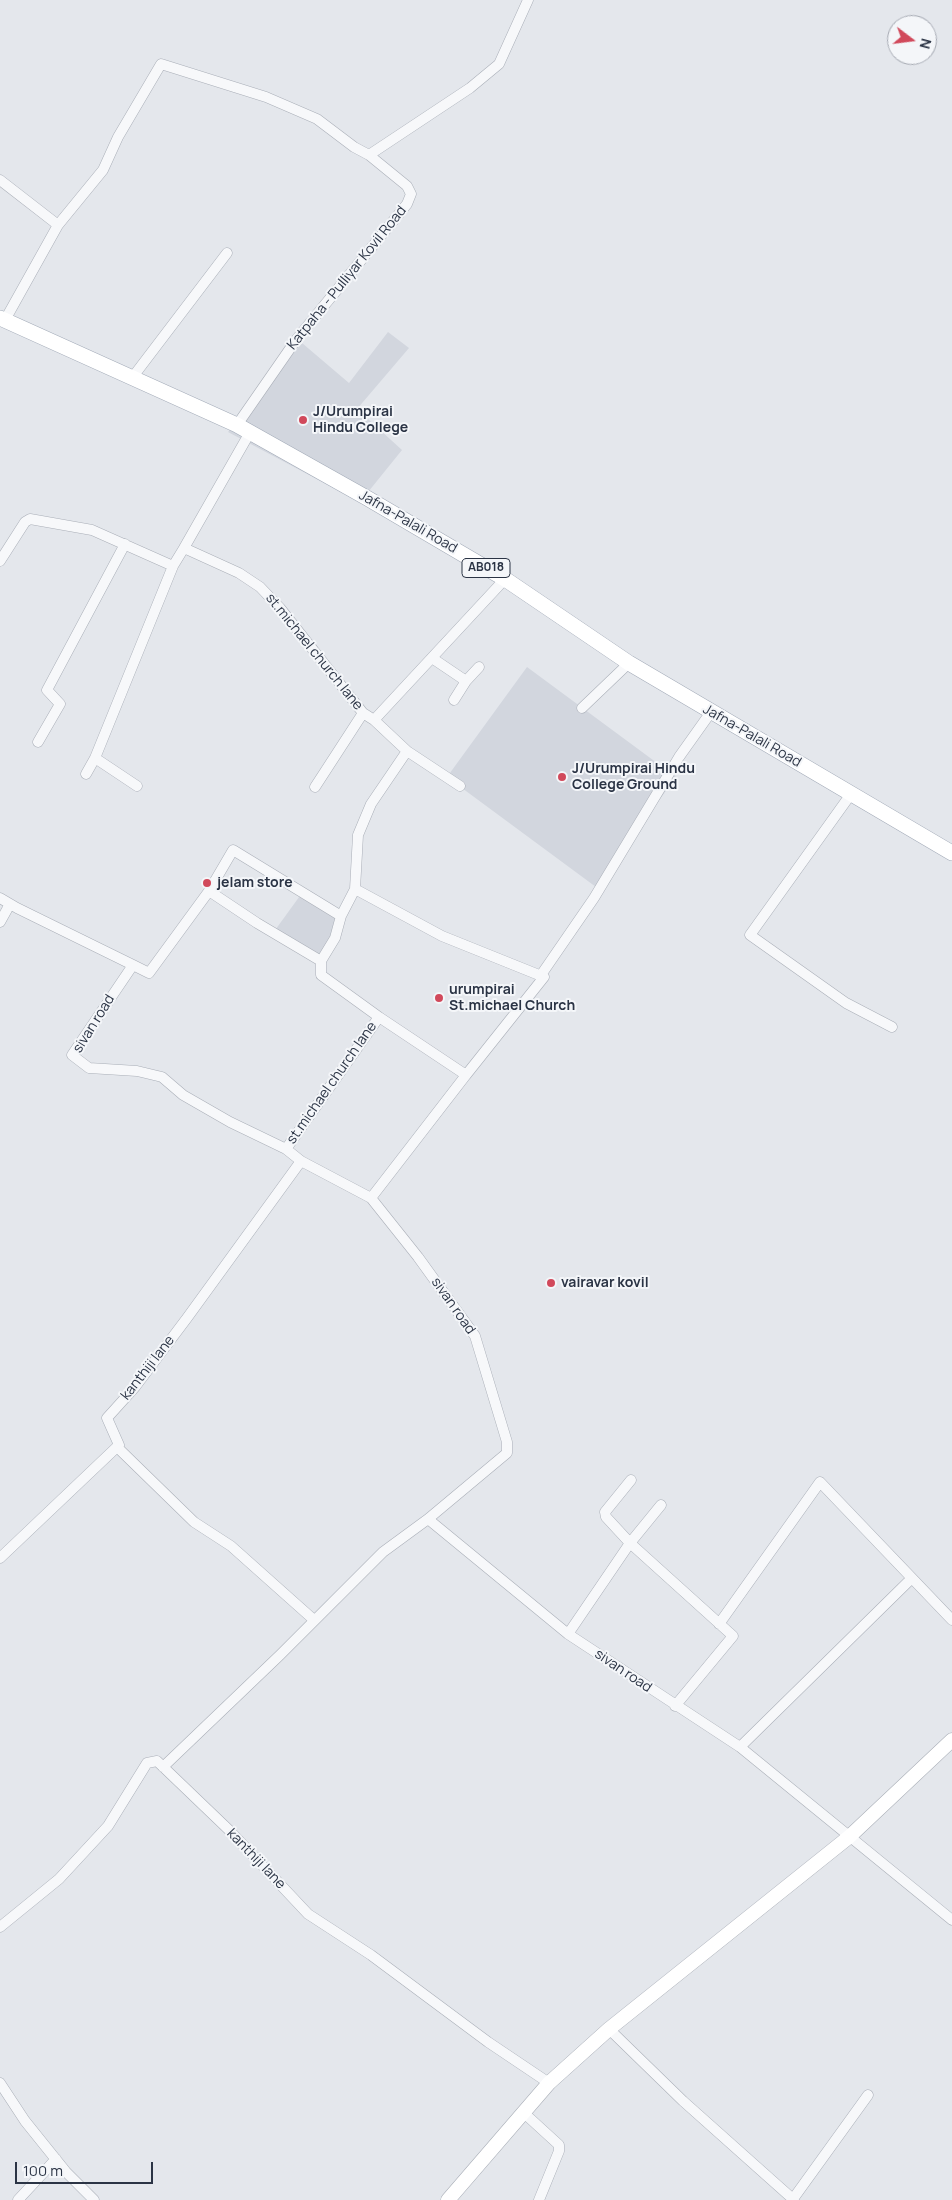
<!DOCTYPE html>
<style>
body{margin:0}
#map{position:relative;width:952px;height:2200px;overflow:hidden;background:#e4e7ec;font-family:Manrope,sans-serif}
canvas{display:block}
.north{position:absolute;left:887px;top:15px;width:50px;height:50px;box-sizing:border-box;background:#f4f6f9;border:1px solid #a4a8b1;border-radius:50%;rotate:105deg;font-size:14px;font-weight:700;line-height:20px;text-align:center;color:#2b3445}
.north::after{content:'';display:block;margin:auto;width:18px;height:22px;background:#d1495b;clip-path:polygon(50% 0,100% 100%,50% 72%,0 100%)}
.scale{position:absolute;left:15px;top:2162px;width:138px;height:22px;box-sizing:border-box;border:2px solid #2b3445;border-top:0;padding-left:6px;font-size:15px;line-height:18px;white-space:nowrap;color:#2b3445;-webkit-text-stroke:4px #f4f6f9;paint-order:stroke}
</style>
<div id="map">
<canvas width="952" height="2200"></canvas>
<div class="north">N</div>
<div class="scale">100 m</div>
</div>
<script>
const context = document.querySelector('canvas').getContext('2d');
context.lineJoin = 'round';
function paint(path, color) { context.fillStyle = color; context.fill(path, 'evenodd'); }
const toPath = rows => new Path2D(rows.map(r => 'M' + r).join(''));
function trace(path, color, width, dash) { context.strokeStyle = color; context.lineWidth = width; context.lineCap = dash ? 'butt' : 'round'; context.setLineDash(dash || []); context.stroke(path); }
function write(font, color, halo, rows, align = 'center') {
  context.font = font + ' Manrope,sans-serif'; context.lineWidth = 4; context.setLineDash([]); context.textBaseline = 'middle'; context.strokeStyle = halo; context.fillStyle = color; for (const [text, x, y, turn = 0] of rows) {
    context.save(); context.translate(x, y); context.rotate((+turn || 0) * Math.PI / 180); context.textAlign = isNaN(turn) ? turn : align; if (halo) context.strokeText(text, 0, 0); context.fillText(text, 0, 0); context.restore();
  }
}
paint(toPath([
 [388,332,409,348,357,409,402,450,360,502,228,432,302,343,349,383],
 [527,667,676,777,596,887,447,777],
 [302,893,341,916,321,961,273,933]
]), '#d2d6de');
const street = toPath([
 [0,180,58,225],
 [5,320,58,225,103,170,118,137,161,64,266,97,317,119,354,147,369,155],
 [132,378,227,253],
 [237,425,296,340,407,204,411,194,407,186,369,155,470,88,499,64,528,0],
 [249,434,184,548,239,573,260,587,280,608,363,713,374,720,505,579],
 [0,561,25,522,30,519,92,530,173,566],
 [432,658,466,681,454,700],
 [466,681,479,667],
 [582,708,629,663],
 [38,742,60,704,47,690,125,544],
 [407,751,460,786],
 [86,774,95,758],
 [137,786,95,758,173,566,184,548],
 [315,787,363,713],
 [851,794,750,935,846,1003,892,1027],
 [355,889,442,936,544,977,466,1075,379,1017],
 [209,891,233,850,341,916],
 [0,898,17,908,133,965,72,1055,89,1068,137,1071,162,1077,183,1095,230,1122,286,1149,301,1161,371,1198,418,1257,475,1336,507,1442,507,1453,428,1519,568,1634,740,1747,952,1920],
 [0,922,10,904],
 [133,965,149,973,209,891,257,923,321,961],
 [541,975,594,898,679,757,711,712],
 [286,1149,379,1017,321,975,321,961,335,938,341,916,355,889,358,835,371,804,407,751,374,720],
 [371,1198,466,1075],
 [117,1447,194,1522,231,1546,314,1620],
 [631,1480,605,1512,606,1517,630,1543,661,1505],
 [0,1558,119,1445,107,1418,135,1387,187,1318,301,1161],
 [719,1624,820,1482,952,1620],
 [568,1634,630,1543,733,1636,675,1706],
 [740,1747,911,1579],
 [163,1767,280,1655,383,1552,428,1519],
 [0,1927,59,1879,108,1826,147,1763,157,1761,230,1831,308,1914,371,1955,488,2042,549,2083],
 [609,2029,683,2101,794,2200],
 [0,2083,25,2121,66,2172,94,2200],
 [524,2113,559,2145,559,2151,539,2200],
 [793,2199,868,2095],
 [18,2200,56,2159]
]);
const secondary = toPath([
 [448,2200,549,2083,609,2029,849,1837,952,1740]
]);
const primary = toPath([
 [0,318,237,425,367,498,505,579,629,663,952,853]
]);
trace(street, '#a9aeb7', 11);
trace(secondary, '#a9aeb7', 15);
trace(primary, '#a3abb8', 16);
trace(street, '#f7f8fa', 10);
trace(secondary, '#fff', 14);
trace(primary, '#fff', 15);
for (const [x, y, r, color] of [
 [303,420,5,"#d1495b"],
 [562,777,5,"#d1495b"],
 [207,883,5,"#d1495b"],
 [439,998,5,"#d1495b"],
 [551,1283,5,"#d1495b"]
]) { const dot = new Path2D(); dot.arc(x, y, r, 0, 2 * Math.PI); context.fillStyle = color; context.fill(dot); trace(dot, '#f4f6f9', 2); }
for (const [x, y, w] of [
 [486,568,48]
]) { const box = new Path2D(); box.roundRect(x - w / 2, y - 9.5, w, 19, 4); context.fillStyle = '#f4f6f9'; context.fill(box); trace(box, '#2b3445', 1); }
write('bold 12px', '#2b3445', null, [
 ["AB018",486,568]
]);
write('14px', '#2b3445', '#f4f6f9', [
 ["Katpaha - Pulliyar Kovil Road",347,278,-51],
 ["Jafna-Palali Road",408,522,30],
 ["st.michael church lane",314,652,51],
 ["Jafna-Palali Road",752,736,30],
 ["sivan road",94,1024,-58],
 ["st.michael church lane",332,1083,-55],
 ["sivan road",453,1306,55],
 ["kanthiji lane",148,1368,-52],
 ["sivan road",623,1671,34],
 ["kanthiji lane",256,1859,46]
]);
write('bold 14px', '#2b3445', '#f4f6f9', [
 ["J/Urumpirai",313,412],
 ["Hindu College",313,428],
 ["J/Urumpirai Hindu",572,769],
 ["College Ground",572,785],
 ["jelam store",217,883],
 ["urumpirai",449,990],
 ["St.michael Church",449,1006],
 ["vairavar kovil",561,1283]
], 'left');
</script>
